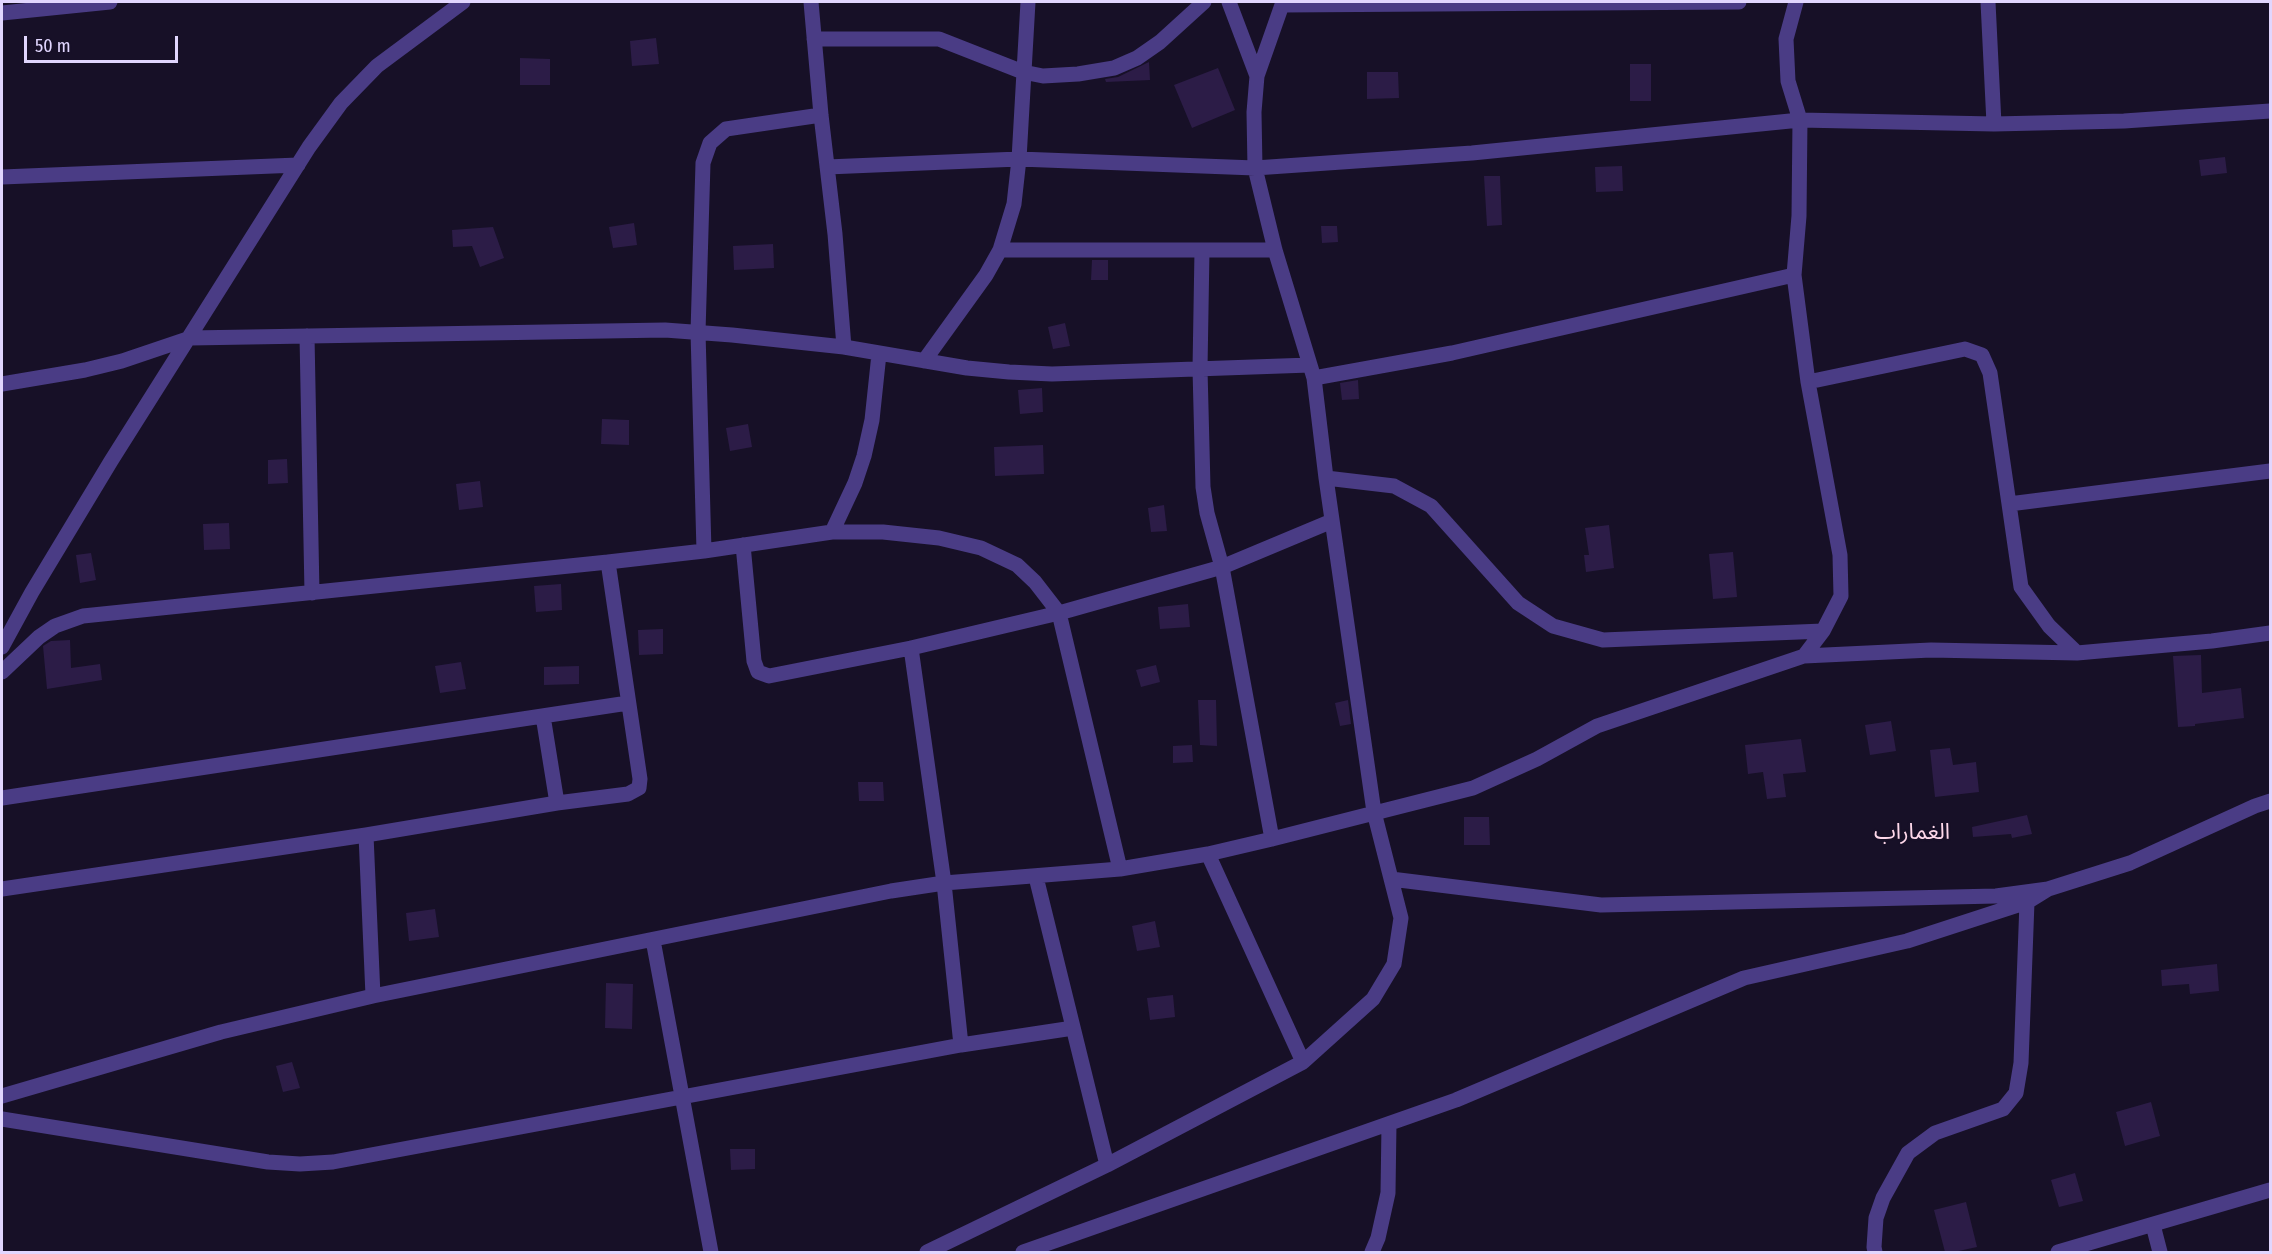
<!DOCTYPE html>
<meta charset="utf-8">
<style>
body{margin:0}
#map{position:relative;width:2272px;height:1254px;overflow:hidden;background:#171027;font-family:"Fira Sans Condensed",sans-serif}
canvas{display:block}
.frame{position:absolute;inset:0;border:3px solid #e1d6fe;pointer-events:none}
.scale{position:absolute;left:24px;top:36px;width:154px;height:27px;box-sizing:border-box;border:3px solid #e1d6fe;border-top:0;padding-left:8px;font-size:18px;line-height:21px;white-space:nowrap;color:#e1d6fe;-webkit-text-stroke:4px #171027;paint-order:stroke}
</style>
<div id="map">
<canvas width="2272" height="1254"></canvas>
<div class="frame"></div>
<div class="scale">50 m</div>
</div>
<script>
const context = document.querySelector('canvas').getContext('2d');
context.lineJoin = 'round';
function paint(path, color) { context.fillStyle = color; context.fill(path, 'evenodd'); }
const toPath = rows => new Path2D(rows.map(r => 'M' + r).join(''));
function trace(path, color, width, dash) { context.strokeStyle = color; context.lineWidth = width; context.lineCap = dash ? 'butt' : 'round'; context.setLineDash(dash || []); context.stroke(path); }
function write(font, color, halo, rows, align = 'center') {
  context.font = font + ' "Fira Sans Condensed","Noto Sans Arabic",sans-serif'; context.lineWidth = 4.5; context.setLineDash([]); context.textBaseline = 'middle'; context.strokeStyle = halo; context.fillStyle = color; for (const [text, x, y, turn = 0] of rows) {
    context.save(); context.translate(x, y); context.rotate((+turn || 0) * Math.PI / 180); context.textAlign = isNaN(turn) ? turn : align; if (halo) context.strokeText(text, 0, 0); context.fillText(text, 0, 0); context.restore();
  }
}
paint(toPath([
 [656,38,659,64,632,66,630,41],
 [520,58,550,59,550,85,520,85],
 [1149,62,1150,80,1106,82,1105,79,1118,77],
 [1630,64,1651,64,1651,101,1630,101],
 [1218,68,1235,110,1192,128,1174,85],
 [1367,72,1398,72,1399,98,1367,99],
 [2225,157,2227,173,2201,176,2199,160],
 [1622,166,1623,191,1596,192,1595,167],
 [1484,176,1500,176,1502,225,1487,226],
 [634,223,637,245,613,248,609,227],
 [1321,226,1337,226,1338,242,1322,243],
 [493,227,504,258,480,267,472,246,453,247,452,230],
 [773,244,774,268,734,270,733,246],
 [1092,260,1108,260,1108,280,1091,280],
 [1065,323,1070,346,1053,349,1048,327],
 [1358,380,1359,399,1342,400,1340,383],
 [1042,388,1043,412,1020,414,1018,390],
 [602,419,629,420,629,445,601,444],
 [748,424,752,447,730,451,726,428],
 [1043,445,1044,474,995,476,994,447],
 [287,459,288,483,268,484,268,460],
 [480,481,483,507,459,510,456,484],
 [1164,505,1167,531,1151,532,1148,508],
 [229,523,230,549,204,550,203,524],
 [1609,525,1614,568,1586,572,1584,555,1589,555,1585,528],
 [1733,552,1737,597,1713,599,1709,554],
 [91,553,96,580,80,583,76,555],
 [561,584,562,610,536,612,534,586],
 [1188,604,1190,627,1160,629,1158,607],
 [663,629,663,654,639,655,638,630],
 [70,640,71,668,100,664,102,680,47,689,43,646,51,641],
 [2201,655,2202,693,2241,688,2244,718,2195,724,2195,726,2178,727,2173,656],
 [461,662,466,689,440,693,435,666],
 [1156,665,1160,682,1141,687,1136,670],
 [579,666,579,684,544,685,544,667],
 [1198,700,1216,700,1217,746,1200,745],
 [1348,700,1351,724,1340,726,1335,703],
 [1891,721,1896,751,1870,755,1865,725],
 [1801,739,1806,772,1783,774,1786,797,1767,799,1763,772,1748,774,1745,745],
 [1192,745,1193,762,1173,763,1173,746],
 [1950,748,1953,765,1976,762,1979,792,1935,797,1930,750],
 [858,782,883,782,884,801,859,801],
 [2027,815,2032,834,2012,838,2011,834,1973,837,1972,827],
 [1464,817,1489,817,1490,845,1464,845],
 [435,909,439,937,409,941,406,913],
 [1155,921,1160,947,1137,951,1132,926],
 [2217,964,2219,991,2190,994,2189,984,2162,986,2161,970],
 [606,983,633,984,632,1029,605,1028],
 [1173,995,1175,1017,1150,1020,1147,998],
 [292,1062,300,1088,283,1092,276,1066],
 [2151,1102,2160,1136,2125,1146,2116,1112],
 [730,1149,755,1149,755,1169,731,1170],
 [2075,1173,2083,1201,2059,1207,2051,1180],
 [1966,1202,1977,1247,1954,1252,1945,1252,1934,1210]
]), '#2c1c47');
trace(toPath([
 [811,2,821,115,835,234,844,347],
 [1229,2,1257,76],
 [1796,2,1786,39,1788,81,1800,120,1799,216,1794,275,1808,382,1840,555,1841,596,1823,631,1804,656],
 [1988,2,1994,124],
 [1282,5,1739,2],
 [2,13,110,2],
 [814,39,939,39,1023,72,1043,76,1078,74,1114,68,1137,58,1160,42,1204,2],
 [827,167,1019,159,1255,168,1472,153,1800,120,1994,124,2124,121,2270,111],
 [2,177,298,165],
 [1000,250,1275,250],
 [1202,250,1200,369,1203,487,1207,513,1222,567,1272,839],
 [307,336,312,593],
 [924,361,986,275,1000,250,1014,204,1019,159,1028,2],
 [1314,378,1452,353,1794,275],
 [1808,382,1965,349,1982,355,1990,373,2009,504],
 [2,384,85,370,122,361,190,338,665,330,732,335,844,347,967,368,1009,372,1052,374,1310,365],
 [1326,478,1394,486,1431,506,1518,603,1553,626,1603,640,1823,631],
 [832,532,855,483,864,456,872,420,879,354],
 [743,545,754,661,758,672,769,676,911,648,1059,613,1222,567,1332,521],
 [704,551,698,332,703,163,710,143,726,129,821,115],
 [2,647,32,592,111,461,309,147,341,103,377,66,463,2],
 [911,648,944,883,961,1045],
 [2077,653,2049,626,2021,587,2009,504,2270,471],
 [2,672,39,637,55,626,83,616,608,562,704,551,832,532,883,532,939,538,981,548,1017,565,1035,582,1059,613,1120,869],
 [543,716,557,803],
 [2,798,628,703],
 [366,835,373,996],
 [1208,854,1303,1062],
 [1036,877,1107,1165],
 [1391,879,1601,905,1996,896,2048,889,2130,863,2255,806,2270,801],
 [2,889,366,835,557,803,628,794,639,788,640,779,608,562],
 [653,940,711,1252],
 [2,1096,221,1032,373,996,891,891,944,883,1120,869,1208,854,1272,839,1473,788,1537,759,1597,726,1804,656,1931,650,2077,653,2212,641,2270,633],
 [2,1119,268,1162,300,1164,333,1162,961,1045,1073,1028],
 [2153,1225,2160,1252],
 [927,1252,1107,1165,1303,1062,1373,999,1394,964,1401,918,1374,812,1326,478,1314,378,1275,250,1255,168,1254,112,1257,76,1283,2],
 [1023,1252,1456,1100,1744,978,1907,941,2027,902,2048,889],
 [1372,1252,1378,1238,1388,1193,1389,1124],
 [1875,1252,1874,1247,1876,1218,1883,1198,1908,1153,1935,1133,2003,1109,2016,1093,2021,1063,2027,902],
 [2058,1252,2270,1190]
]), '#4a3c85', 15);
write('22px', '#fed8ea', '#171027', [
 ["الغماراب",1912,833]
]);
</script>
